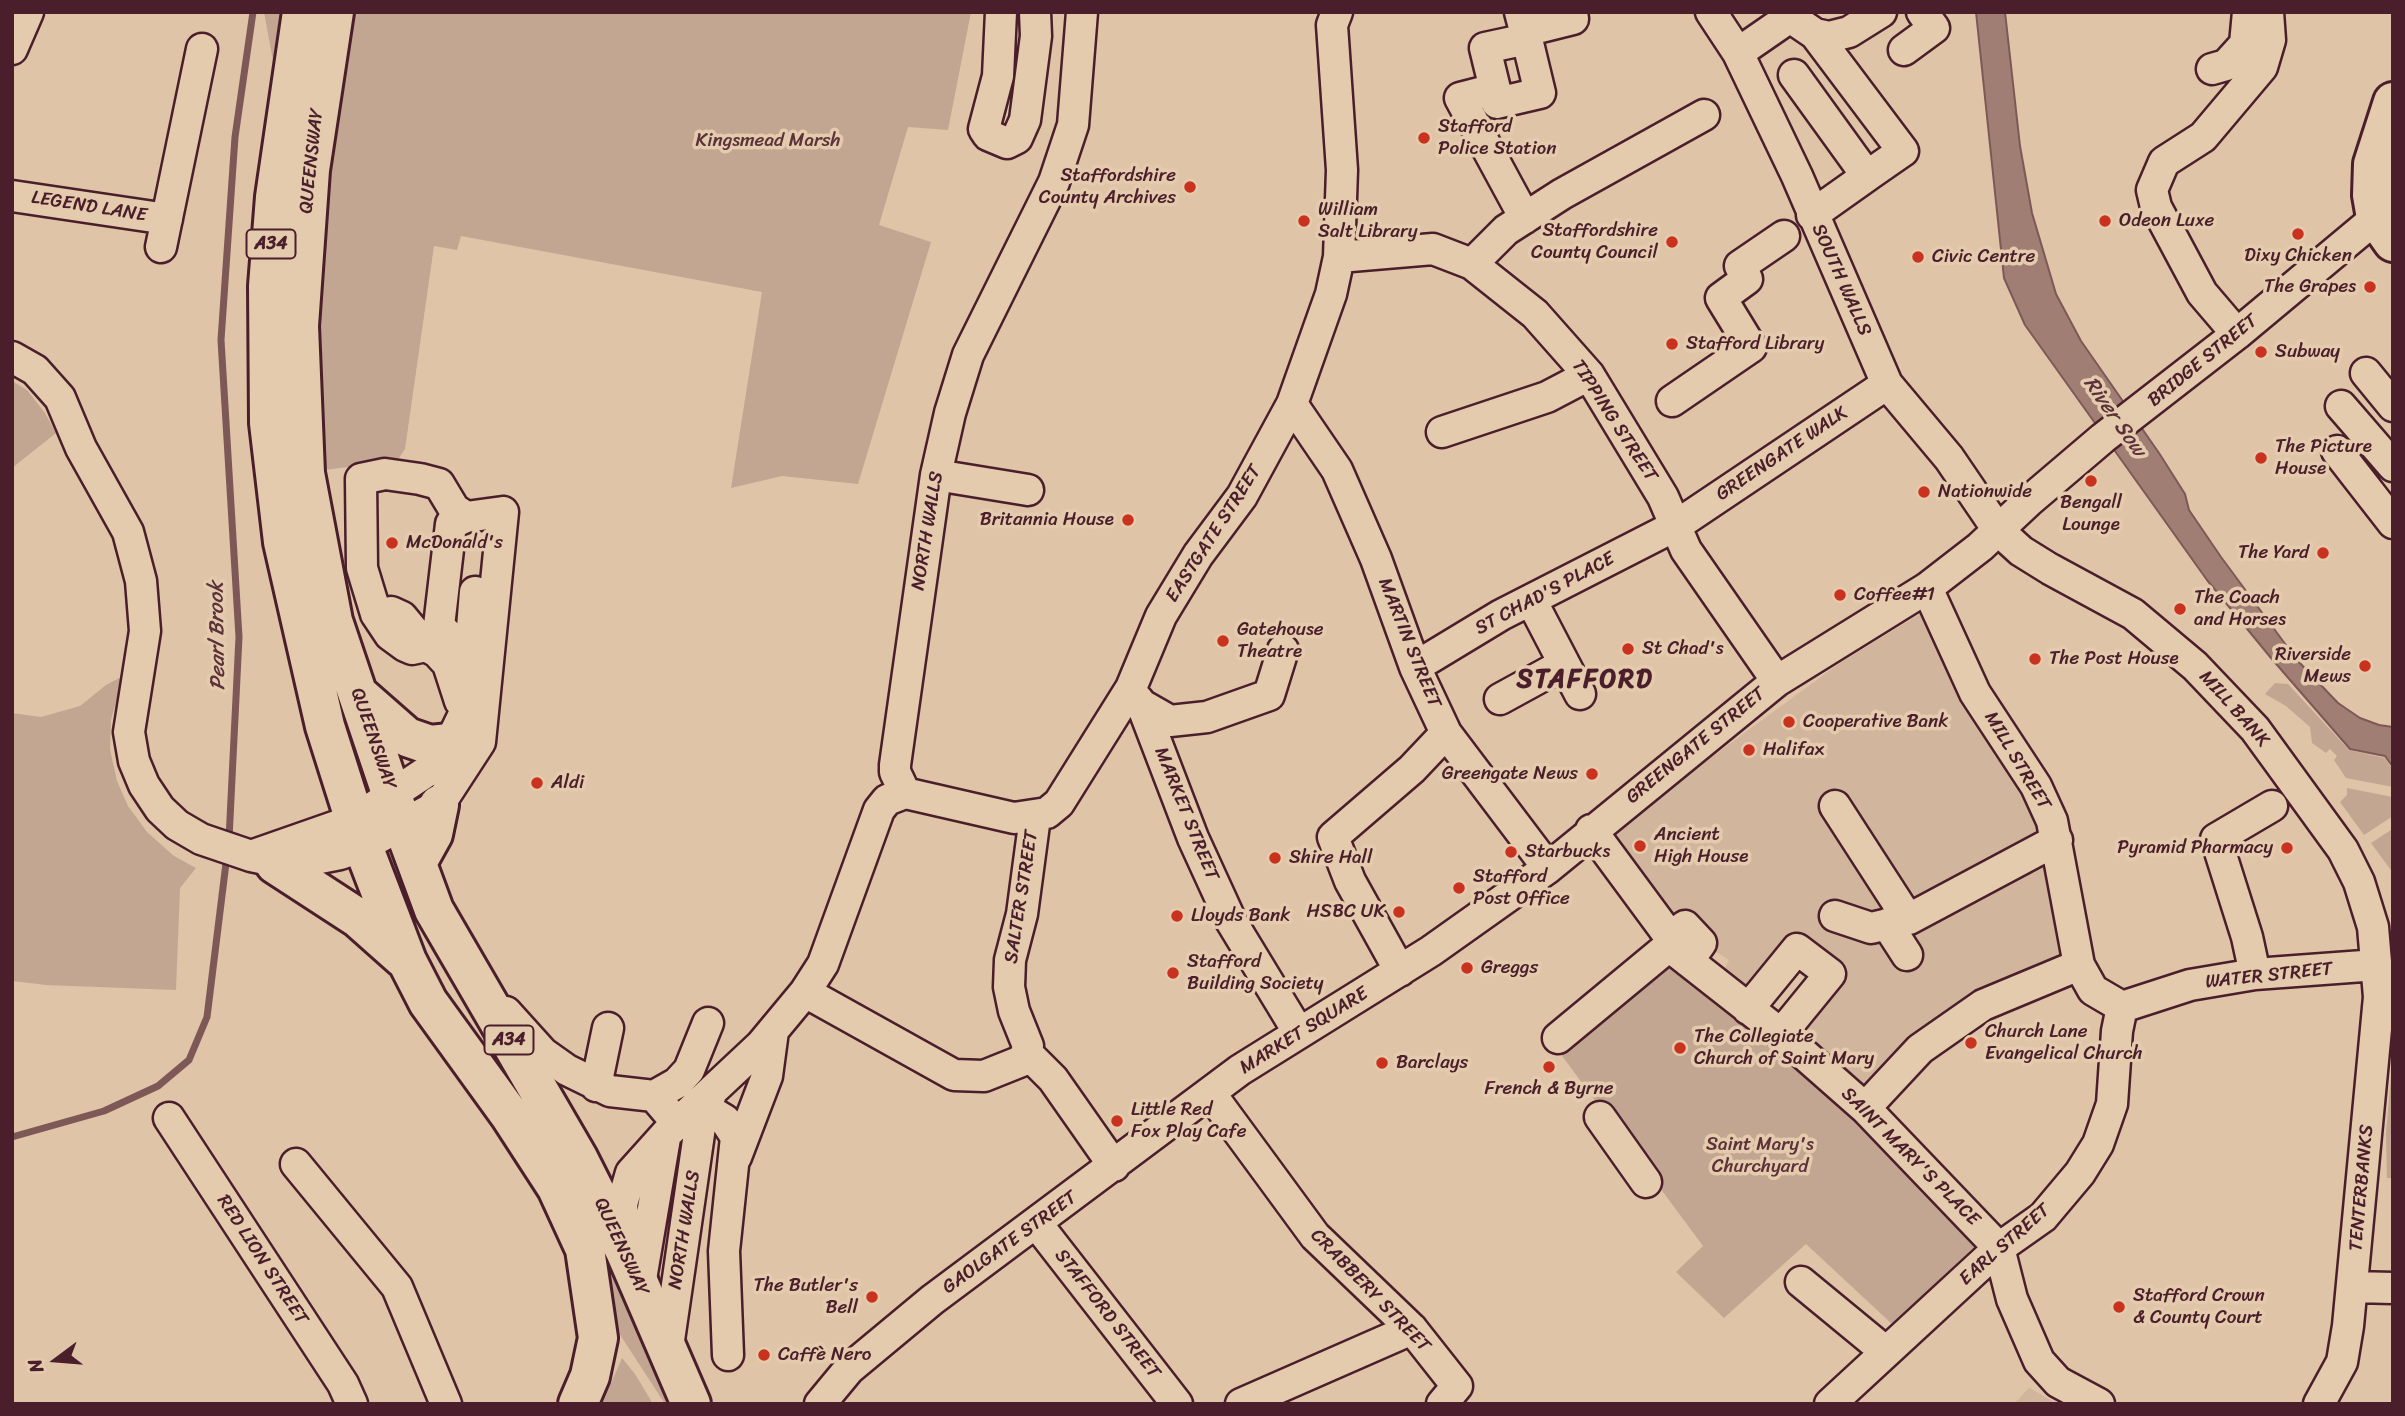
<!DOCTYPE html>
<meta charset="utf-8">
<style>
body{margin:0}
#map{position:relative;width:2405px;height:1416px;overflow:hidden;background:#dfc4a8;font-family:Sriracha,sans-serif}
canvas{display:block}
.frame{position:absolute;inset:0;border:14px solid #4a1f2b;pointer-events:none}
.north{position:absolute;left:21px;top:1325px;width:70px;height:70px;-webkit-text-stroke:5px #e5cbad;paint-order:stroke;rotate:254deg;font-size:19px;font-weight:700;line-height:28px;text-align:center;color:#4a1f2b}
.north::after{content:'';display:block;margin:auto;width:24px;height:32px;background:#4a1f2b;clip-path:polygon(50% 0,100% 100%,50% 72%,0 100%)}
</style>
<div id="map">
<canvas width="2405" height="1416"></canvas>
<div class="frame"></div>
<div class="north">N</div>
</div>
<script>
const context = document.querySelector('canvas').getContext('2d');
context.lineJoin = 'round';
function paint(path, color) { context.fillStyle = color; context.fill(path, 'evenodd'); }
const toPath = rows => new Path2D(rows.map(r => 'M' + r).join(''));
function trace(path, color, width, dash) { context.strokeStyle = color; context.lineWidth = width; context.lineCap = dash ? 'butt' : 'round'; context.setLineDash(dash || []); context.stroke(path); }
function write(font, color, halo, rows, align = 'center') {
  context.font = font + ' Sriracha,sans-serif'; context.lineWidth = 7; context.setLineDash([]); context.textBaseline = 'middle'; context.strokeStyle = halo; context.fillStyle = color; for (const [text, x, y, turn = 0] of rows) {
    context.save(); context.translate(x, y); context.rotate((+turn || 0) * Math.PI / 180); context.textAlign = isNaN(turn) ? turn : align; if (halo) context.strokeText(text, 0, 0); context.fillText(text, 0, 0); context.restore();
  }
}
paint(toPath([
 [1923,612,2036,817,2069,959,1867,1098,1790,1034,1831,981,1789,944,1748,1001,1719,979,1729,960,1668,921,1604,836,1840,663],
 [2029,1388,2030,1388,2057,1404,2014,1404]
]), '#d1b59c');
paint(toPath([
 [264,12,971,12,948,130,908,127,879,225,931,242,858,484,782,476,731,488,762,292,461,236,457,250,434,246,405,449,397,461,324,470,275,72],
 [12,381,27,390,45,413,56,433,12,468],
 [123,676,111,720,110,749,117,781,128,806,147,832,174,856,196,868,180,888,176,990,46,985,12,981,12,713,41,717,80,706,106,685],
 [2275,683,2288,684,2349,750,2385,758,2393,770,2393,787,2346,778,2334,760,2337,756,2330,749,2326,753,2312,743,2310,727,2286,706,2265,694],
 [2347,788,2393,797,2393,816,2364,835,2340,802,2347,795],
 [2391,830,2393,832,2393,873,2371,843],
 [1659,949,1832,1088,1979,1242,1892,1324,1806,1244,1724,1318,1676,1272,1703,1246,1554,1045],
 [2393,1052,2393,1178,2387,1178,2386,1134],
 [595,1219,672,1404,665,1404,617,1330,609,1266],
 [622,1358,635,1374,653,1404,602,1404]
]), '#c3a691');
const water = toPath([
 [1976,12,2005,12,2020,146,2032,213,2056,294,2081,341,2159,453,2185,494,2189,510,2221,557,2297,660,2338,703,2360,718,2379,725,2393,727,2393,767,2385,756,2350,749,2271,658,2207,580,2025,325,2004,278,1976,12]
]);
paint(water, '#a07e73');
trace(water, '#7e5856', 2);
trace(toPath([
 [229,839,239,637,221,340,235,137,253,12],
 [12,1137,104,1111,158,1086,189,1060,207,1017,227,855]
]), '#7e5856', 7);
const minor = toPath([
 [1001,12,998,76,984,129,988,135,1007,143,1017,138,1025,120,1036,36,1035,12],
 [1520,12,1527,39,1485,48,1495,89,1460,98,1525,218],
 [1711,12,1738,53,1797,176,1887,384,1949,458,1998,530,2021,551,2050,569,2133,614,2195,666,2255,729,2343,850,2359,882,2373,927,2379,997,2348,1326,2342,1362,2319,1404],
 [1525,31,1573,19,1572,12],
 [1815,34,1829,37,1849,32,1881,12],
 [12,49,28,12],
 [1904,50,1934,28,1922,12],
 [1738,53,1790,17,1815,34,1903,151,1867,176],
 [2212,69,2226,65,2245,44,2248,12],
 [1794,75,1867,176,1812,215],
 [1495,89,1497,103,1540,93,1527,39],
 [12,196,167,219],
 [161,247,202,49],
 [1339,257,1433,249,1472,264,1535,314,1589,375,1663,497,1686,550,1777,681],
 [1472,264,1506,230,1562,194,1704,115],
 [2237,334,2202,293,2156,207,2152,190,2164,162,2203,137,2262,67,2270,40,2268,12],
 [12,357,35,370,60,398,81,448,128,532,141,581,145,631,129,732,134,761,144,785,160,809,177,825,201,839,251,856,290,864,340,854,363,846,439,805,480,742,503,512],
 [2366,373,2393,406],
 [1672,401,1751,347,1721,298,1747,279,1740,266,1784,236],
 [1292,404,1337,470,1376,559,1415,667,1446,733,1548,868],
 [2341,406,2393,466],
 [1442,432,1547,397,1589,375],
 [2337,451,2393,523],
 [936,475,1028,490],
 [466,517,451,524,439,626,454,641,485,643],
 [1927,588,1975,693,2036,786,2052,821,2079,965,2093,990,2122,1007],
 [1531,600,1580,694],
 [376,614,391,612,402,617,426,646,437,652,448,664,460,701],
 [426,646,412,649,405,646,390,635,376,614,362,568,361,479,385,474,420,479,439,484,454,509,466,517,503,512],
 [1415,667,1501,615,1677,525,1887,384],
 [1500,699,1564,664],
 [1138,700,1142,705,1170,721,1207,717,1269,695,1283,650],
 [1142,705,1193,838,1231,921,1299,1033],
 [905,793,895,772,895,765,936,475,950,413,968,355,1054,182,1073,125,1082,12],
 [1835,806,1908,919],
 [1591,830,1670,937,1669,946],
 [251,856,354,820,432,768,450,743,465,712,475,592],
 [1835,916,1871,928,1909,919,2057,840],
 [1887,924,1907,955],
 [1670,937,1685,926,1701,943,1688,961],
 [1669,946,1781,1034,1865,1108,1999,1248,2012,1299,2039,1361,2058,1382,2099,1404],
 [1400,971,1350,881,1333,837,1412,769,1446,733],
 [2255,974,2247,937,2216,839,2272,806],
 [805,992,954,1075,984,1076,1024,1060,1028,1046,1014,1011,1009,987,1010,960,1022,914,1035,817],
 [2122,1007,2190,985,2255,974,2377,965],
 [1748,1009,1797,949,1830,974,1781,1034],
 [506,1012,543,1053,567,1070,610,1091,654,1096,678,1124],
 [1558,1038,1669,946],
 [1028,1054,1053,1079,1114,1166],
 [596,1086,608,1028],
 [1210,1093,1315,1236,1412,1329,1457,1386,1442,1404],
 [654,1096,677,1083,689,1070,708,1023],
 [1865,1108,1920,1049,1983,1005,2079,965],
 [687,1116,715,1114,725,1120,736,1137,724,1251,728,1355],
 [1600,1117,1646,1182],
 [169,1118,343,1384,352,1404],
 [736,1157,767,1076,773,1031],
 [296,1164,397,1287,446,1404],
 [1037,1224,1177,1404],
 [625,1243,622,1204,631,1173,666,1134,761,1045,805,992,823,964,879,810,887,800,905,793,1014,818,1047,813,1059,803,1131,688,1161,616,1198,555,1242,496,1292,404,1331,294,1339,257,1342,170,1332,25,1337,12],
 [1801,1282,1886,1352],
 [640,1285,665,1138],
 [2353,1287,2393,1288],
 [668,1347,702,1113,710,1097],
 [820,1404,849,1369,932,1300,1240,1070,1431,951,1548,868,1777,681,1927,588,1980,547,2029,501,2103,438,2237,334,2376,218],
 [1241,1404,1412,1329],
 [1830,1404,1999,1248,2043,1217,2080,1173,2098,1144,2112,1104,2117,1031,2122,1007]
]);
const highway = toPath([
 [302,12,275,197,268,286,269,423,283,542,325,726,363,846,407,961,428,1002,509,1114,557,1188,585,1249,598,1338,590,1376,578,1404],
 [334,12,310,170,299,326,305,473,333,621,392,796,434,910,578,1158,625,1251,691,1404],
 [2393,102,2373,164,2372,195,2376,218,2393,242],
 [358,694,407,737,430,745,450,743],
 [418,861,433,834,439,805],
 [275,864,358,918,403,958]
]);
trace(minor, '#4a1f2b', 35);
trace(highway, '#4a1f2b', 44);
trace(minor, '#e5cbad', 30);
trace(highway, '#e5cbad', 38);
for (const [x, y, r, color] of [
 [1424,138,7,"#c8321e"],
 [1190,187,7,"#c8321e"],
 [1304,221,7,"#c8321e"],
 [2105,221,7,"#c8321e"],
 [2298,234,7,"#c8321e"],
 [1672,242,7,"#c8321e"],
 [1918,257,7,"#c8321e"],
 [2370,287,7,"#c8321e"],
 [1672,344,7,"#c8321e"],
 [2261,352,7,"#c8321e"],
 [2261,458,7,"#c8321e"],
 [2091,481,7,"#c8321e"],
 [1924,492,7,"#c8321e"],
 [1128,520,7,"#c8321e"],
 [392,543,7,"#c8321e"],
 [2323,553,7,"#c8321e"],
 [1840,595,7,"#c8321e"],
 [2180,609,7,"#c8321e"],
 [1223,641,7,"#c8321e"],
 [1628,649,7,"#c8321e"],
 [2035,659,7,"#c8321e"],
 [2365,666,7,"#c8321e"],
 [1789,722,7,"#c8321e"],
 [1749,750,7,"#c8321e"],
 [1592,774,7,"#c8321e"],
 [537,783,7,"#c8321e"],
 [1640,846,7,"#c8321e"],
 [2287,848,7,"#c8321e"],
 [1511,852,7,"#c8321e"],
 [1275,858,7,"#c8321e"],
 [1459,888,7,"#c8321e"],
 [1399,912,7,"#c8321e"],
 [1177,916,7,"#c8321e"],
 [1467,968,7,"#c8321e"],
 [1173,973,7,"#c8321e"],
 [1971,1043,7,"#c8321e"],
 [1680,1048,7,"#c8321e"],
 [1382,1063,7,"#c8321e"],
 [1549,1067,7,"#c8321e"],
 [1117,1121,7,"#c8321e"],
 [872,1297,7,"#c8321e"],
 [2119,1307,7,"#c8321e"],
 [764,1355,7,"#c8321e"]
]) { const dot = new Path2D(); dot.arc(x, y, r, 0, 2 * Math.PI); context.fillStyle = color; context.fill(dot); trace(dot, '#e5cbad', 2.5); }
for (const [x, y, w] of [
 [271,244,49],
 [509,1040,49]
]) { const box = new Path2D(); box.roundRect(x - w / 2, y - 14.5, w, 29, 5); context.fillStyle = '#e5cbad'; context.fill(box); trace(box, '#4a1f2b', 2); }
write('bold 18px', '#4a1f2b', null, [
 ["A34",271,244],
 ["A34",509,1040]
]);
write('19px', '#4a1f2b', '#e5cbad', [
 ["Stafford",1438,127],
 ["Police Station",1438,149],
 ["Staffordshire",1176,176,"right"],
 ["County Archives",1176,198,"right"],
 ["William",1318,210],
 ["Salt Library",1318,232],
 ["Odeon Luxe",2119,221],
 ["Staffordshire",1658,231,"right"],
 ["County Council",1658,253,"right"],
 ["Dixy Chicken",2298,256,"center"],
 ["Civic Centre",1932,257],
 ["The Grapes",2356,287,"right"],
 ["Stafford Library",1686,344],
 ["Subway",2275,352],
 ["The Picture",2275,447],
 ["House",2275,469],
 ["Nationwide",1938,492],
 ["Bengall",2091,503,"center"],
 ["Lounge",2091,525,"center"],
 ["Britannia House",1114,520,"right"],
 ["McDonald's",406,543],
 ["The Yard",2309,553,"right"],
 ["Coffee#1",1854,595],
 ["The Coach",2194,598],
 ["and Horses",2194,620],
 ["Gatehouse",1237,630],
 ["Theatre",1237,652],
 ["St Chad's",1642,649],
 ["Riverside",2351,655,"right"],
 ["Mews",2351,677,"right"],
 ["The Post House",2049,659],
 ["Cooperative Bank",1803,722],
 ["Halifax",1763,750],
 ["Greengate News",1578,774,"right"],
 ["Aldi",551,783],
 ["Ancient",1654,835],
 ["High House",1654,857],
 ["Pyramid Pharmacy",2273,848,"right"],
 ["Starbucks",1525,852],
 ["Shire Hall",1289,858],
 ["Stafford",1473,877],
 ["Post Office",1473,899],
 ["HSBC UK",1385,912,"right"],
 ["Lloyds Bank",1191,916],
 ["Stafford",1187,962],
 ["Building Society",1187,984],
 ["Greggs",1481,968],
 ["Church Lane",1985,1032],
 ["Evangelical Church",1985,1054],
 ["The Collegiate",1694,1037],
 ["Church of Saint Mary",1694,1059],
 ["Barclays",1396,1063],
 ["French & Byrne",1549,1089,"center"],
 ["Little Red",1131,1110],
 ["Fox Play Cafe",1131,1132],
 ["The Butler's",858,1286,"right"],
 ["Bell",858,1308,"right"],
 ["Stafford Crown",2133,1296],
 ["& County Court",2133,1318],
 ["Caffè Nero",778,1355]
], 'left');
write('19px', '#5c333a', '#e5cbad', [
 ["Kingsmead Marsh",768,141],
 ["Saint Mary's",1760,1145],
 ["Churchyard",1760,1167]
]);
write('19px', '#4a1f2b', '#e5cbad', [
 ["QUEENSWAY",312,161,-84],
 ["LEGEND LANE",89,207,9],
 ["SOUTH WALLS",1841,280,66],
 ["BRIDGE STREET",2203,361,-39],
 ["TIPPING STREET",1614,421,57],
 ["GREENGATE WALK",1782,454,-34],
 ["NORTH WALLS",928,531,-81],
 ["EASTGATE STREET",1214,534,-57],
 ["ST CHAD'S PLACE",1545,594,-28],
 ["MARTIN STREET",1409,643,68],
 ["MILL BANK",2234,709,48],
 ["QUEENSWAY",373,739,71],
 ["GREENGATE STREET",1696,746,-39],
 ["MILL STREET",2017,761,59],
 ["MARKET STREET",1186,814,68],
 ["SALTER STREET",1022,897,-81],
 ["WATER STREET",2269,976,-6],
 ["MARKET SQUARE",1304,1031,-32],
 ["SAINT MARY'S PLACE",1910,1157,45],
 ["TENTERBANKS",2362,1188,-85],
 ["NORTH WALLS",685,1230,-81],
 ["GAOLGATE STREET",1010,1243,-36],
 ["EARL STREET",2005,1245,-41],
 ["QUEENSWAY",621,1247,65],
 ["RED LION STREET",262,1260,57],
 ["CRABBERY STREET",1370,1291,46],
 ["STAFFORD STREET",1107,1314,52]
]);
write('italic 21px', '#5b3239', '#e5cbad', [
 ["River Sow",2114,417,55],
 ["Pearl Brook",218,636,-91]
]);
context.letterSpacing = '2px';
write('bold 26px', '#4a1f2b', '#e5cbad', [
 ["STAFFORD",1585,680]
]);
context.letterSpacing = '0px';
</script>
